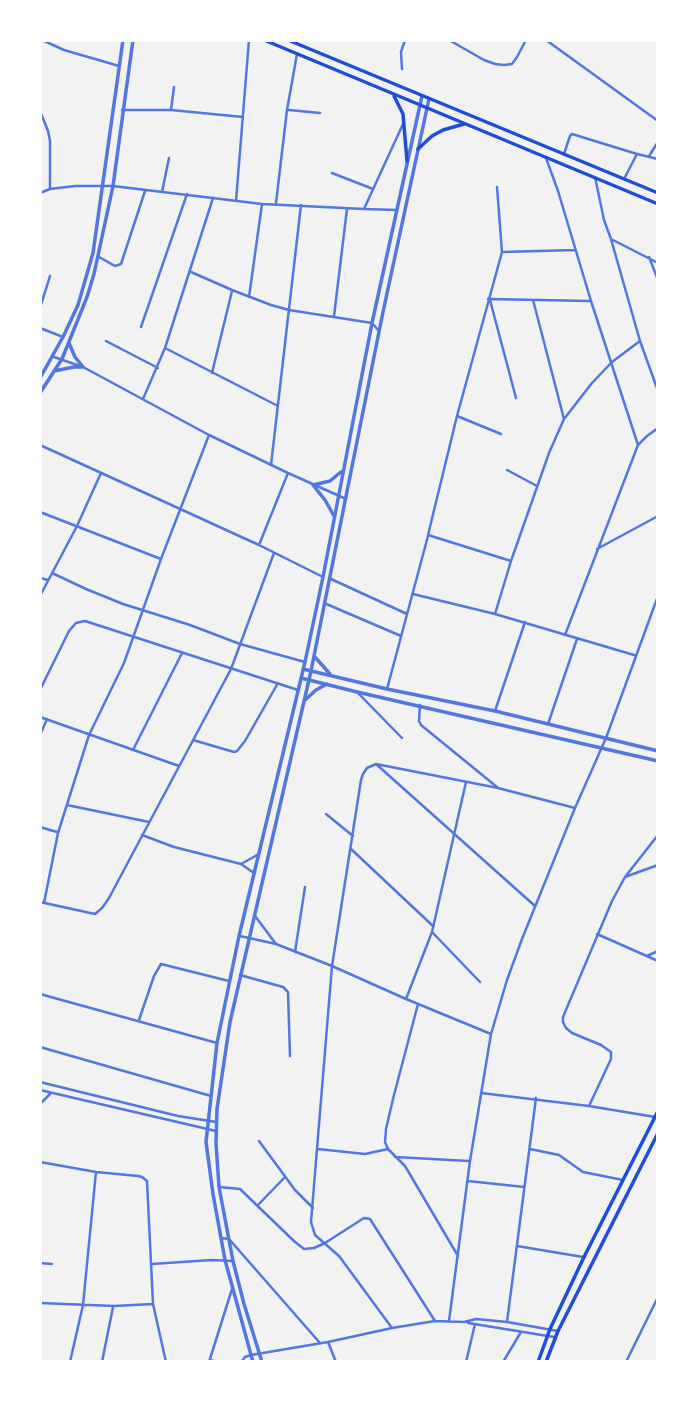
<!DOCTYPE html>
<style>
body{margin:0}
#map{position:relative;width:698px;height:1402px;overflow:hidden;background:#f2f2f2;font-family:Montserrat,sans-serif}
canvas{display:block}
.frame{position:absolute;inset:0;border:42px solid #fff;pointer-events:none}
</style>
<div id="map">
<canvas width="698" height="1402"></canvas>
<div class="frame"></div>
</div>
<script>
const context = document.querySelector('canvas').getContext('2d');
context.lineJoin = 'round';
const toPath = rows => new Path2D(rows.map(r => 'M' + r).join(''));
function trace(path, color, width, dash) { context.strokeStyle = color; context.lineWidth = width; context.lineCap = dash ? 'butt' : 'round'; context.setLineDash(dash || []); context.stroke(path); }
trace(toPath([
 [42,40,64,50,119,66],
 [449,40,484,60,495,64,504,65,512,64,517,57,526,40],
 [546,40,658,121],
 [402,69,401,52,405,40],
 [122,110,171,110,243,117],
 [171,110,174,87],
 [289,110,320,113],
 [40,111,48,131,50,141,50,189],
 [564,154,570,136,572,134,637,154],
 [649,156,658,142],
 [546,158,558,191,591,301,638,445],
 [332,173,373,189],
 [595,177,604,220,611,239,640,341,658,391],
 [624,179,637,154,658,159],
 [497,187,502,252,457,416,428,535,511,561],
 [162,192,169,158],
 [40,193,50,189,75,186,113,186,262,204,364,209],
 [236,201,249,40],
 [276,203,287,110,297,54],
 [397,210,364,209,403,124],
 [611,239,658,263],
 [502,252,575,250],
 [99,257,115,266,121,264,145,191],
 [649,257,658,280],
 [191,272,232,290,271,305,289,310,372,323,379,331],
 [249,297,262,204],
 [488,299,590,301],
 [490,300,516,398],
 [533,300,564,419],
 [40,308,50,276],
 [334,316,347,209],
 [141,327,187,194],
 [40,328,63,337],
 [106,341,158,368],
 [165,348,278,406],
 [54,357,83,367,209,435,288,473,346,499],
 [212,373,232,291],
 [143,399,165,348,213,198],
 [457,416,501,434],
 [40,445,259,545,323,577],
 [271,465,301,205],
 [507,470,537,486],
 [40,512,161,559],
 [259,545,288,473],
 [597,549,658,516],
 [52,573,86,589,123,604,190,625,240,644,305,662],
 [40,578,48,580],
 [331,579,407,614],
 [413,594,495,614],
 [40,596,77,526,101,473],
 [324,603,401,636],
 [565,635,638,445,647,436,658,428],
 [634,655,495,614,511,561,549,453,564,419,592,383,612,362,640,341],
 [387,689,428,536],
 [40,690,69,631,76,623,85,621,298,690],
 [358,693,402,738],
 [420,705,419,721,421,725,497,787],
 [495,711,525,622],
 [40,717,179,766],
 [548,724,577,639],
 [40,735,47,719],
 [193,740,234,752,237,751,245,741,278,683],
 [133,750,182,653],
 [376,764,498,788,575,808],
 [67,805,149,822],
 [326,814,353,836],
 [40,827,57,832],
 [142,835,174,847,241,864,254,873],
 [351,849,433,926],
 [241,864,259,854],
 [625,877,658,865],
 [40,902,95,914,102,908,109,898,231,669,274,553],
 [44,903,58,833,89,735,124,663,161,559,209,435],
 [255,916,276,944],
 [432,932,480,982],
 [597,934,658,961],
 [240,936,276,944,332,966,406,999,491,1034],
 [295,952,305,887],
 [647,956,658,951],
 [240,975,283,987,288,992,290,1056],
 [40,994,217,1043],
 [406,999,432,932,466,782],
 [418,1004,394,1095,386,1129,385,1142,388,1149,405,1166,458,1256],
 [139,1020,154,976,161,964,229,981],
 [40,1047,211,1096],
 [40,1082,178,1116,216,1122],
 [40,1090,216,1131],
 [481,1093,589,1106,655,1117],
 [40,1104,50,1094],
 [589,1106,611,1059,611,1052,601,1045,572,1033,566,1028,563,1022,563,1017,612,901,625,877,658,835],
 [259,1141,295,1190,313,1208],
 [318,1149,365,1154,388,1149],
 [530,1149,559,1155,583,1172,623,1180],
 [395,1157,469,1161],
 [40,1162,96,1172,138,1176,142,1177,147,1181,153,1304,166,1362],
 [468,1181,524,1187],
 [219,1187,240,1189,295,1242,304,1249,314,1248,325,1243,364,1218,370,1219,435,1321],
 [258,1205,285,1177],
 [221,1238,229,1239,320,1343],
 [517,1246,583,1257],
 [40,1263,52,1264],
 [152,1264,212,1260,233,1261],
 [40,1303,114,1306,153,1304],
 [449,1321,470,1161,491,1034,507,980,522,939,575,808,606,738,658,596],
 [507,1322,536,1098],
 [468,1323,554,1337],
 [392,1328,339,1256,315,1235,311,1222,332,966,361,780,363,774,367,768,376,764,535,906],
 [328,1342,336,1362],
 [210,1360,217,1362],
 [70,1362,83,1305,96,1172],
 [102,1362,113,1307],
 [209,1362,232,1289],
 [241,1362,245,1357,251,1355,328,1342,392,1328,435,1321,464,1322,476,1319,507,1322,558,1331],
 [466,1362,475,1324],
 [503,1362,521,1332],
 [626,1362,658,1297]
]), '#5277de', 2.5);
trace(toPath([
 [69,343,75,357,83,367],
 [54,371,74,367,83,367],
 [40,378,63,337,78,305,93,253,123,40],
 [40,393,62,359,87,297,94,274,113,186,133,40],
 [334,516,325,500,313,485,330,481,341,472],
 [314,656,330,674],
 [303,669,387,689,495,711,658,751],
 [301,678,357,692,658,761],
 [305,700,316,690,327,684],
 [253,1362,225,1260,213,1194,206,1142,217,1043,239,936,305,662,323,577,372,323,422,96],
 [262,1362,244,1304,233,1261,219,1187,216,1143,217,1109,230,1022,311,671,383,312,429,99]
]), '#5277de', 3.5);
trace(toPath([
 [264,40,658,204],
 [288,40,658,193],
 [394,96,403,114,407,161],
 [418,149,432,136,443,130,464,124],
 [538,1362,550,1329,584,1257,658,1111],
 [546,1362,558,1331,658,1133]
]), '#1d4ed8', 3.5);
</script>
